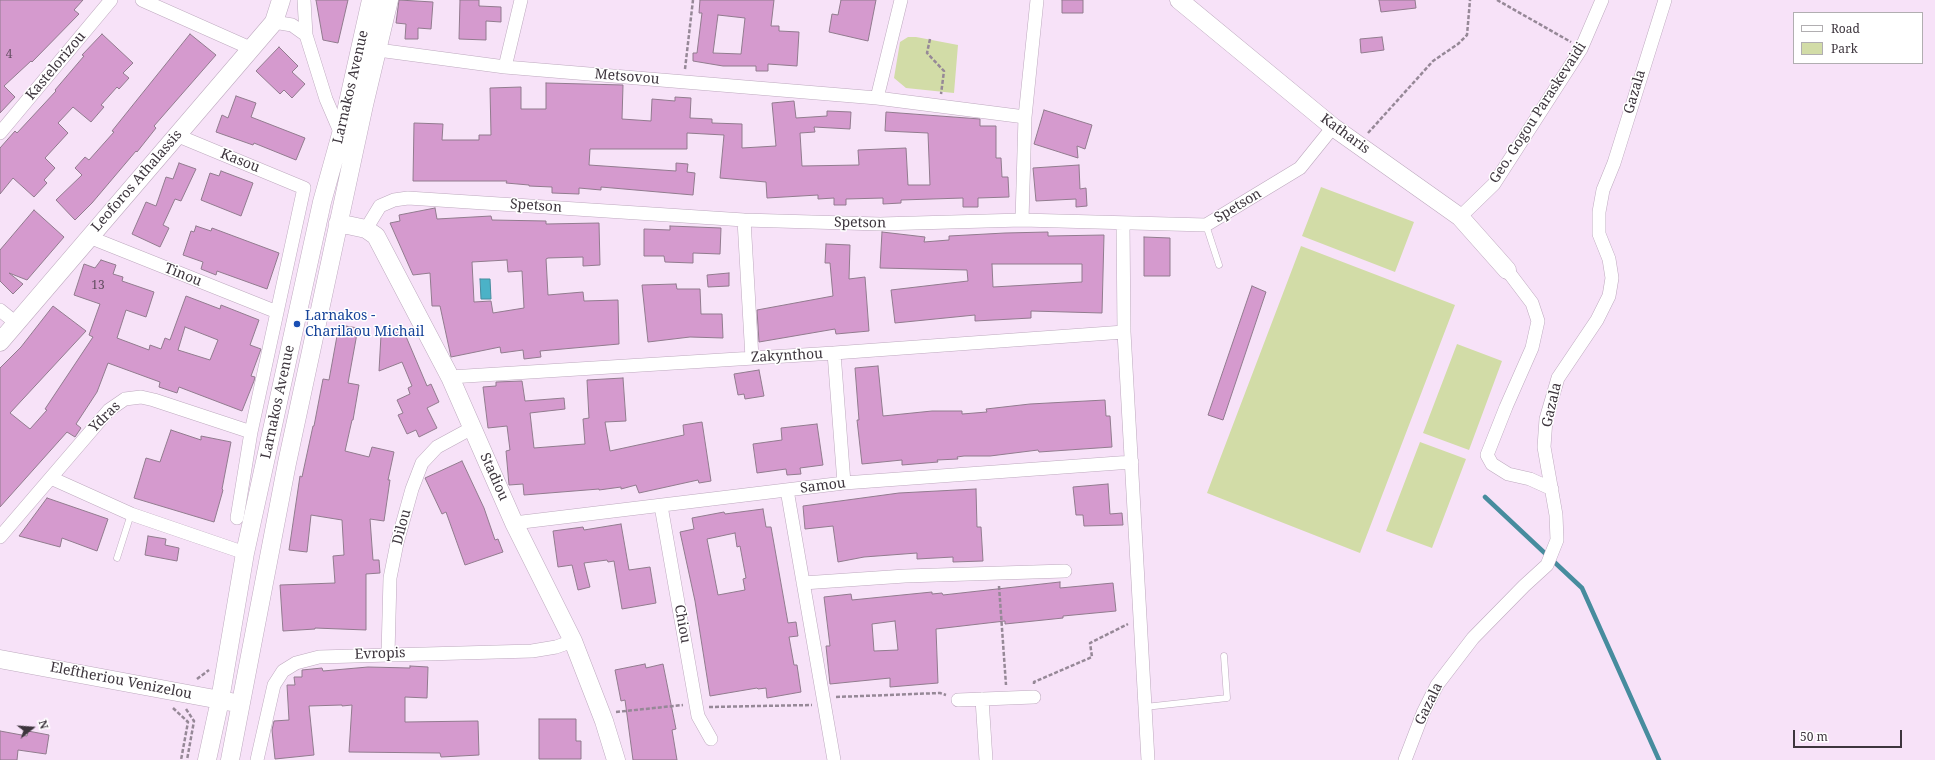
<!DOCTYPE html>
<style>
body{margin:0}
#map{position:relative;width:1935px;height:760px;overflow:hidden;background:#f7e2f8;font-family:"Noto Serif",serif}
canvas{display:block}
.legend{position:absolute;left:1793px;top:12px;width:130px;height:52px;box-sizing:border-box;background:#fff;border:1px solid #b1aeb1;margin:0;padding:5px 7px;list-style:none;font-size:12px;color:#3d353d}
.legend li{display:flex;align-items:center;gap:8px;height:20px}
.legend b{width:20px;border:1px solid #b1aeb1}
.north{position:absolute;left:12px;top:708px;width:40px;height:40px;-webkit-text-stroke:3px #fff;paint-order:stroke;rotate:73deg;font-size:11px;font-weight:700;line-height:16px;text-align:center;color:#3d353d}
.north::after{content:'';display:block;margin:auto;width:14px;height:18px;background:#3d353d;clip-path:polygon(50% 0,100% 100%,50% 72%,0 100%)}
.scale{position:absolute;left:1793px;top:730px;width:109px;height:18px;box-sizing:border-box;border:2px solid #3d353d;border-top:0;padding-left:5px;font-size:12px;line-height:14px;white-space:nowrap;color:#3d353d;-webkit-text-stroke:3px #fff;paint-order:stroke}
</style>
<div id="map">
<canvas width="1935" height="760"></canvas>
<ul class="legend">
<li><b style="height:5px;background:#fff"></b>Road</li>
<li><b style="height:11px;background:#d2dca7"></b>Park</li>
</ul>
<div class="north">N</div>
<div class="scale">50 m</div>
</div>
<script>
const context = document.querySelector('canvas').getContext('2d');
context.lineJoin = 'round';
function paint(path, color) { context.fillStyle = color; context.fill(path, 'evenodd'); }
const toPath = rows => new Path2D(rows.map(r => 'M' + r).join(''));
function trace(path, color, width, dash) { context.strokeStyle = color; context.lineWidth = width; context.lineCap = dash ? 'butt' : 'round'; context.setLineDash(dash || []); context.stroke(path); }
function write(font, color, halo, rows, align = 'center') {
  context.font = font + ' "Noto Serif",serif'; context.lineWidth = 3; context.setLineDash([]); context.textBaseline = 'middle'; context.strokeStyle = halo; context.fillStyle = color; for (const [text, x, y, turn = 0] of rows) {
    context.save(); context.translate(x, y); context.rotate((+turn || 0) * Math.PI / 180); context.textAlign = isNaN(turn) ? turn : align; if (halo) context.strokeText(text, 0, 0); context.fillText(text, 0, 0); context.restore();
  }
}
paint(toPath([
 [908,37,916,37,958,45,954,93,906,88,894,78,900,42],
 [1321,187,1414,222,1395,272,1302,236],
 [1301,246,1455,305,1360,553,1207,493],
 [1457,344,1502,361,1469,450,1423,433],
 [1420,442,1466,459,1432,548,1386,531]
]), '#d2dca7');
const water = toPath([
 [480,279,490,279,491,299,481,299,480,279]
]);
paint(water, '#4bb2c7');
trace(water, '#478c9e', 1);
trace(toPath([
 [1485,497,1582,588,1659,760]
]), '#478c9e', 4.5);
const building = toPath([
 [0,0,83,0,74,10,79,14,32,62,31,61,4,86,15,97,0,113,0,0],
 [316,0,348,0,338,43,323,40,316,0],
 [399,0,433,2,431,29,418,28,418,39,405,39,406,24,396,23,399,0],
 [460,0,479,0,479,6,501,7,501,22,486,21,486,40,459,39,460,0],
 [700,0,774,0,771,26,779,26,779,31,799,32,797,66,768,64,768,71,756,71,756,66,723,66,693,61,693,53,697,53,702,13,699,13,700,0],
 [718,15,745,18,741,54,713,53,718,15],
 [841,0,876,0,868,41,829,32,832,14,838,15,841,0],
 [1062,0,1083,0,1083,13,1062,13,1062,0],
 [1379,0,1415,0,1416,8,1381,12,1379,0],
 [102,34,133,63,123,73,129,78,119,89,117,87,101,105,104,107,91,122,73,107,58,123,68,133,45,158,55,168,44,180,47,183,34,197,13,178,0,194,0,148,15,131,17,133,56,91,55,90,84,56,82,55,102,34],
 [190,34,216,55,154,126,156,128,137,152,136,151,92,203,75,220,56,200,82,175,75,168,85,157,89,160,114,132,112,131,190,34],
 [1382,37,1384,50,1361,53,1360,39,1382,37],
 [279,47,298,66,292,72,305,84,292,98,284,90,280,94,256,71,279,47],
 [546,83,623,85,622,119,651,121,652,99,675,101,675,97,691,98,690,118,712,119,712,123,742,124,742,148,776,146,772,103,794,101,796,118,827,116,827,111,851,112,850,129,814,127,815,132,800,133,802,166,859,165,858,150,906,148,908,185,930,185,928,133,885,131,886,112,980,119,980,126,996,126,996,158,1001,158,1002,177,1008,177,1009,197,978,198,978,207,963,207,963,198,901,200,901,203,883,204,883,198,846,199,846,205,834,205,834,198,818,199,818,195,767,198,766,182,720,178,724,135,687,133,687,149,590,149,589,165,676,171,676,163,688,164,687,172,695,173,693,195,601,187,601,190,579,188,579,194,552,193,552,187,529,186,529,185,506,183,507,181,413,181,414,123,443,124,442,140,479,140,479,135,491,135,490,88,521,87,521,109,546,109,546,83],
 [236,96,256,103,251,117,305,138,296,160,254,143,253,145,216,132,222,115,228,118,236,96],
 [1044,110,1092,125,1085,149,1077,146,1078,158,1034,144,1044,110],
 [179,163,196,169,181,201,175,199,163,225,169,228,160,247,132,234,146,202,156,206,166,177,173,179,179,163],
 [1079,165,1080,189,1086,188,1087,206,1076,207,1076,199,1036,201,1033,168,1079,165],
 [221,171,253,183,241,216,201,200,210,173,219,176,221,171],
 [435,208,437,219,491,216,492,220,546,221,546,224,599,223,600,265,583,266,583,257,548,258,546,259,548,295,583,292,584,301,618,300,619,344,540,351,541,357,524,359,523,350,501,353,500,347,451,357,440,306,432,306,430,273,413,275,390,223,400,221,399,215,435,208],
 [507,260,508,272,522,271,524,308,493,313,491,301,474,302,472,262,507,260],
 [34,210,64,237,27,280,9,273,23,284,13,294,0,281,0,250,34,210],
 [196,226,211,231,212,228,279,253,267,289,217,271,216,275,201,269,203,262,183,255,191,231,194,232,196,226],
 [670,226,721,228,720,254,693,253,693,263,665,262,664,256,644,256,644,229,670,230,670,226],
 [882,232,925,237,924,242,949,240,949,236,1005,233,1048,232,1048,236,1104,235,1102,313,1031,311,1031,318,975,321,975,315,895,323,891,290,968,281,967,270,880,268,882,232],
 [992,264,1082,264,1082,282,993,287,992,264],
 [1144,237,1170,238,1170,276,1144,276,1144,237],
 [826,244,850,245,849,279,865,277,869,331,836,334,835,329,759,342,757,310,833,296,830,263,825,263,826,244],
 [101,260,116,265,113,274,123,277,122,281,154,292,146,317,126,310,117,338,149,350,150,345,161,349,165,338,170,340,186,296,220,309,221,305,259,320,250,345,261,349,251,376,255,377,254,381,242,411,179,387,177,393,159,387,160,382,108,363,97,392,76,424,81,428,75,437,67,432,0,507,0,368,21,347,53,306,86,331,10,413,30,429,47,410,45,409,93,337,89,335,100,304,74,295,84,264,95,268,101,260],
 [185,327,218,340,210,360,178,350,185,327],
 [729,273,729,286,708,287,707,275,729,273],
 [676,284,677,289,700,289,701,314,722,314,723,338,690,337,648,342,642,285,676,284],
 [1252,286,1266,292,1223,420,1208,415,1252,286],
 [339,325,358,328,348,383,359,385,353,420,352,420,345,451,369,457,372,447,394,452,388,480,390,480,384,521,370,519,373,560,379,560,380,573,366,574,366,630,315,628,315,629,283,631,280,585,335,583,333,556,344,555,342,520,311,515,307,552,289,550,300,476,302,477,313,426,314,426,323,379,329,380,339,325],
 [402,327,427,386,431,384,439,402,427,408,437,428,419,437,416,430,407,434,398,415,403,413,397,400,410,394,408,388,412,386,402,362,379,371,381,335,402,327],
 [878,366,883,416,932,411,962,411,962,414,987,412,986,409,1030,404,1105,400,1106,416,1110,416,1112,447,1039,452,1038,450,990,456,964,456,957,457,958,459,937,460,938,462,902,465,902,460,862,464,857,420,859,420,855,368,878,366],
 [759,370,764,396,745,399,744,394,738,395,734,374,759,370],
 [623,378,626,421,605,422,610,451,684,435,683,425,702,422,711,481,699,483,698,480,639,493,636,485,621,489,621,487,599,490,599,489,524,495,523,484,509,485,506,451,510,450,507,426,488,428,483,387,496,386,496,382,522,381,525,401,564,398,565,409,530,413,534,448,585,444,583,419,589,418,587,380,623,378],
 [817,424,823,465,800,468,801,474,787,475,786,469,757,473,753,444,782,440,781,428,817,424],
 [171,430,201,440,201,436,231,442,222,489,223,490,214,522,134,498,146,458,160,462,171,430],
 [462,461,484,508,495,540,498,539,503,552,465,565,446,512,442,514,425,478,462,461],
 [1108,484,1110,514,1122,513,1123,525,1084,526,1083,515,1076,515,1073,487,1108,484],
 [976,489,977,527,981,527,983,561,953,562,953,557,917,559,917,553,864,557,838,562,833,526,805,529,803,506,899,493,976,489],
 [47,498,108,519,97,551,62,538,60,547,19,536,47,498],
 [763,509,766,527,771,527,788,623,796,622,798,636,789,637,794,665,797,665,801,692,767,698,766,688,758,689,757,688,710,696,695,601,680,532,694,529,692,518,724,512,725,514,763,509],
 [735,533,737,547,740,546,746,578,743,579,745,590,718,595,707,539,735,533],
 [621,524,629,570,650,567,656,603,622,609,614,561,608,562,607,560,584,563,590,587,578,590,572,565,558,567,553,531,583,527,584,530,621,524],
 [148,536,166,539,165,545,179,548,177,561,145,555,148,536],
 [1060,582,1060,588,1113,583,1116,611,1063,616,1063,618,1005,624,1005,621,936,629,938,683,890,687,890,678,830,684,826,646,830,646,824,597,851,594,852,600,932,592,932,594,942,593,943,595,1060,582],
 [895,621,898,650,874,651,872,624,895,621],
 [645,664,646,668,663,664,676,729,672,730,677,760,633,760,625,700,621,701,615,670,645,664],
 [410,666,428,667,427,698,405,697,405,722,478,721,479,755,441,757,440,753,349,752,352,705,342,706,342,705,309,706,314,755,275,759,272,730,274,721,289,720,287,685,295,685,294,677,302,677,302,670,322,668,323,671,368,667,410,668,410,666],
 [539,719,576,719,576,741,581,741,581,759,539,759,539,719],
 [0,731,27,736,28,731,49,735,46,754,18,750,17,760,0,760,0,731]
]);
paint(building, '#d59ace');
trace(building, '#917b8e', 1);
const lane = toPath([
 [1206,225,1219,265],
 [117,558,131,514],
 [1145,707,1227,698,1224,656]
]);
const street = toPath([
 [142,0,250,48],
 [304,0,306,35,326,99,341,134],
 [901,0,877,98,1025,117],
 [274,22,292,25,306,35],
 [378,50,505,67,877,98],
 [505,67,521,0],
 [0,133,111,0],
 [176,135,304,188,251,432,237,518],
 [1460,217,1494,184,1581,49,1602,0],
 [744,220,752,358],
 [1022,220,1025,117,1037,0],
 [1123,223,1124,332,1148,760],
 [366,229,380,206,394,200,408,198,744,220,880,224,1022,220,1206,225,1300,168,1333,127],
 [89,237,277,312],
 [1507,270,1532,303,1538,321,1532,348,1506,407,1487,455,1492,464,1508,474,1530,479,1552,489],
 [0,310,16,323],
 [834,353,844,483],
 [450,377,834,353,1124,332],
 [51,478,131,514,245,553],
 [787,490,834,760],
 [661,506,698,716,711,739],
 [514,523,844,483,1132,462],
 [0,537,109,410,125,399,141,397,154,400,251,432],
 [803,583,905,576,1065,571],
 [388,654,390,578,397,543,412,489,422,463,437,447,472,428],
 [982,699,986,760],
 [958,700,1034,697],
 [257,760,274,685,283,671,296,663,319,657,532,651,556,647,573,641],
 [1405,760,1423,713,1437,685,1473,638,1524,586,1547,565,1557,540,1556,515,1544,447,1546,419,1558,378,1597,320,1609,296,1612,278,1609,259,1599,234,1599,212,1603,190,1614,163,1665,0]
]);
const secondary = toPath([
 [1179,0,1333,127,1460,217,1507,270],
 [338,223,366,229,376,236,450,377,514,523,573,641,604,721,616,760],
 [0,342,274,22,281,0],
 [0,659,231,702],
 [207,760,220,700,245,553,322,202,341,134,371,0],
 [230,760,287,463,364,105,389,0]
]);
trace(lane, '#bda9be', 7);
trace(street, '#bda9be', 14);
trace(secondary, '#bda9be', 19);
trace(toPath([
 [1497,0,1571,42],
 [930,39,927,53,944,71,941,94],
 [685,69,693,0],
 [1368,133,1433,61,1458,44,1467,35,1470,0],
 [999,586,1006,685],
 [197,679,209,670],
 [1034,684,1034,682,1092,657,1090,643,1128,624],
 [836,697,940,693,946,695],
 [709,707,812,705],
 [173,708,188,722,181,760],
 [186,709,194,721,187,760],
 [616,712,683,705]
]), '#968897', 2.5, [4, 2]);
trace(lane, '#fff', 6);
trace(street, '#fff', 13);
trace(secondary, '#fff', 18);
for (const [x, y, r, color] of [
 [297,324,4,"#1a4fb4"]
]) { const dot = new Path2D(); dot.arc(x, y, r, 0, 2 * Math.PI); context.fillStyle = color; context.fill(dot); trace(dot, '#fff', 1.5); }
write('12px', '#634e61', null, [
 ["4",9,55],
 ["13",98,286]
]);
write('14px', '#3d353d', '#fff', [
 ["Kastelorizou",56,66,-50],
 ["Metsovou",627,77,5],
 ["Larnakos Avenue",351,87,-77],
 ["Gazala",1635,92,-74],
 ["Geo. Gogou Paraskevaidi",1538,113,-57],
 ["Katharis",1345,134,36],
 ["Kasou",240,161,22],
 ["Leoforos Athalassis",137,181,-49],
 ["Spetson",536,206,4],
 ["Spetson",1238,206,-31],
 ["Spetson",860,223,1],
 ["Tinou",183,275,22],
 ["Zakynthou",787,356,-3],
 ["Larnakos Avenue",278,402,-78],
 ["Gazala",1552,405,-77],
 ["Ydras",105,417,-45],
 ["Stadiou",494,477,66],
 ["Samou",823,486,-7],
 ["Dilou",402,527,-75],
 ["Chiou",682,624,80],
 ["Evropis",380,654,-2],
 ["Eleftheriou Venizelou",121,681,11],
 ["Gazala",1429,704,-64]
]);
write('14px', '#164399', '#fff', [
 ["Larnakos -",305,316],
 ["Charilaou Michail",305,332]
], 'left');
</script>
